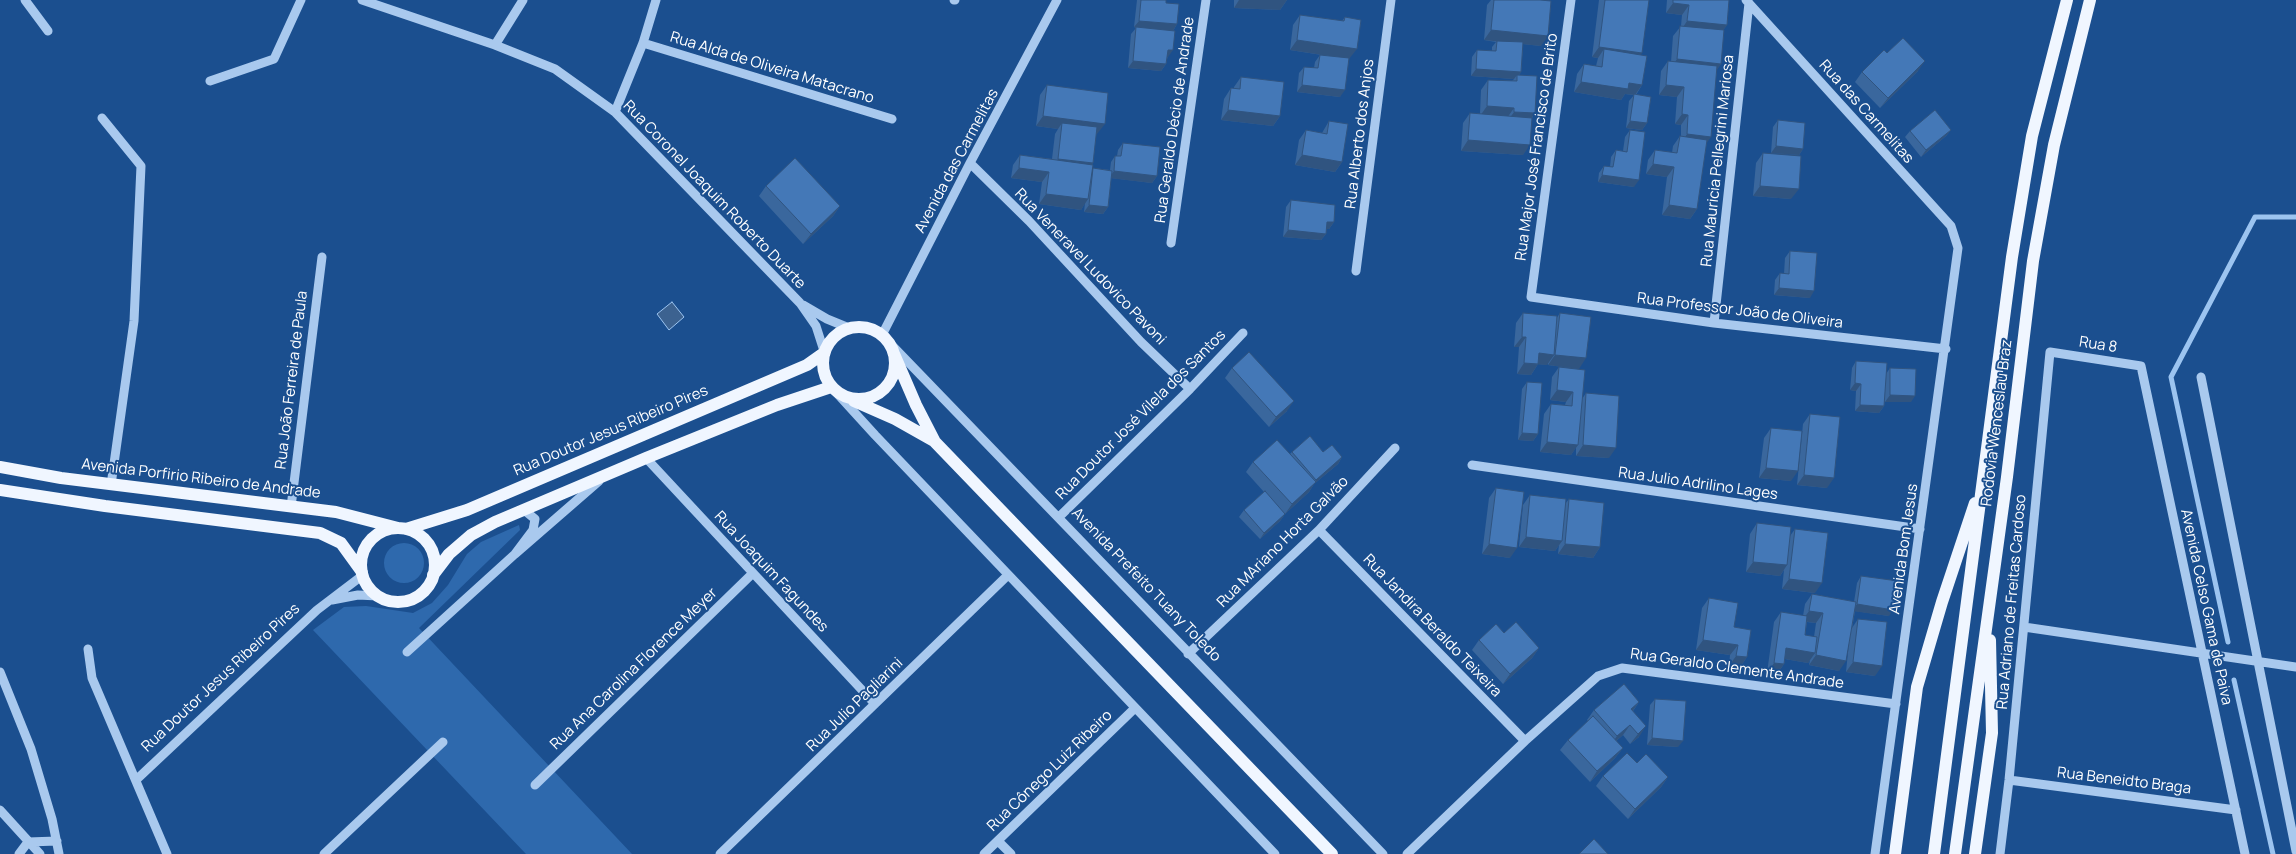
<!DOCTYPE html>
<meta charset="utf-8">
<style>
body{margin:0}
canvas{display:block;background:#1b4f8f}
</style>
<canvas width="2296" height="854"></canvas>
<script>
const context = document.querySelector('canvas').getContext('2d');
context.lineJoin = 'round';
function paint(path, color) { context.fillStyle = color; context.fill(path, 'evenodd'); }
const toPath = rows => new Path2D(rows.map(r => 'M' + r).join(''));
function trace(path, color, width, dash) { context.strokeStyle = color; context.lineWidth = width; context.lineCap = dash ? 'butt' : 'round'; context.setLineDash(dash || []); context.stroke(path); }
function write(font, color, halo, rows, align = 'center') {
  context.font = font + ' Manrope,sans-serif'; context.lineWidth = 4; context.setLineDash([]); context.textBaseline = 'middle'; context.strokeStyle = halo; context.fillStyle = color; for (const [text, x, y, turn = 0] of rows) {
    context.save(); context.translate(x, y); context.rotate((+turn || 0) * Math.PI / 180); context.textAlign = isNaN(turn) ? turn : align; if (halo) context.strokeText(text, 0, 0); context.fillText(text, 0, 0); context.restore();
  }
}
paint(toPath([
 [519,525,520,530,419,628,632,854,526,854,313,630,344,607,366,606,413,613,432,603,448,585,467,554,481,542],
 '384 563a20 20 0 1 1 40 0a20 20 0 1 1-40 0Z'
]), '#2e69ad');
const water = toPath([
 [672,302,684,317,669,330,657,314,672,302]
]);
paint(water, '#3c6290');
trace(water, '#9cc4f0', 1);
trace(toPath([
 [2228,642,2171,377,2255,217,2296,217],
 [2234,680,2273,854]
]), '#9cc4f0', 5);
trace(toPath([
 [25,0,48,31],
 [362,0,495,45,555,69,615,112,800,303,816,326,824,351],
 [954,0,955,0],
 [1571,0,1531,297,1714,323,1946,349],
 [1746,0,1951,226,1958,248,1875,854],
 [643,43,892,119],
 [495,45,523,0],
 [210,81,274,59,301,0],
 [615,112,643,43,656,0],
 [102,118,141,166,134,321,111,485],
 [970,163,1029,221,1141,342,1190,389],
 [1171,243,1206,0],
 [1356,271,1391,0],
 [803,305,827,319,849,328],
 [1714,323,1749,3],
 [882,335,970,163,1057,0],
 [885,338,1383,854],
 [2201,377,2296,851],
 [834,390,875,435,1275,854],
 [646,458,875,704],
 [1472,465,1920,529],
 [291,507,322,257],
 [524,510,535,519,533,530,515,554,599,481],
 [1059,517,1190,389,1243,333],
 [1319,530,1525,741],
 [332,600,358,595,378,596],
 [2024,627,2296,667],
 [88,649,92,678,167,854],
 [407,652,515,554],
 [1188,654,1319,530,1395,448],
 [0,672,31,749,52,819,59,854],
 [136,780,317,610,363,575],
 [2009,780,2236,810],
 [535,785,753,573],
 [0,810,40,854],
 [998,841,1011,854],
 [28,842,57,841],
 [19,854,28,842],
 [324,854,443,742],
 [720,854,1008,575],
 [984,854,1135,708],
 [1407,854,1525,741,1598,676,1622,668,1896,704],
 [2000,854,2009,780,2050,352,2141,366,2245,854]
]), '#a9c9ee', 9);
trace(toPath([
 '823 363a36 36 0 1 1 72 0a36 36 0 1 1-72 0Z',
 [894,354,916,405,935,442,1332,854],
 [854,401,895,419,934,441],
 [0,467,61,478,336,512,398,528],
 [0,490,105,506,320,533,341,543,362,572],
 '361 565a37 37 0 1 1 74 0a37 37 0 1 1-74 0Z',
 [406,529,467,510,807,365,824,353],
 [433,575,449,554,471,535,495,522,646,458,777,405,831,387],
 [1895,854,1917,687,1942,602,1975,503],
 [1934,854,2012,257,2032,136,2067,0],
 [1955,854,2007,477,2033,261,2054,145,2090,0],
 [1975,854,1992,733,1990,640]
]), '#f0f6ff', 12);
paint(toPath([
 [1137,0,1166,0,1166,3,1177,24,1173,31,1166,64,1161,71,1128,68,1131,34,1136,28,1134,27],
 [1234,0,1287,0,1280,10,1234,8],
 [1491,0,1540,0,1541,46,1523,44,1521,72,1519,75,1535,113,1532,118,1523,155,1461,151,1463,123,1470,113,1480,114,1481,90,1488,80,1512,81,1514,79,1471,76,1472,57,1477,50,1492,51,1492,47,1496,42,1484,40,1487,5],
 [1599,0,1649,0,1640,55,1642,85,1636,95,1647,123,1642,130,1626,128,1629,101,1634,95,1625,94,1621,100,1574,92,1577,74,1584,64,1596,66,1598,58,1592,57],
 [1667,0,1729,0,1727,25,1723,30,1721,64,1717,69,1697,209,1690,219,1662,215,1667,177,1646,174,1648,160,1655,150,1672,153,1673,146,1680,136,1681,136,1681,125,1675,124,1677,97,1659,95,1661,71,1668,61,1671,62,1673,36,1681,26,1682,15,1666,13],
 [1300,15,1342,21,1345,17,1349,59,1348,59,1340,97,1297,92,1299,73,1304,67,1314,68,1315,62,1320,55,1341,58,1290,50,1293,25],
 [1887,53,1918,71,1880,108,1855,82,1862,72],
 [1241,77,1280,116,1273,126,1221,120,1224,99,1231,88,1234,89,1234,87],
 [1047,85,1097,134,1096,134,1093,163,1092,165,1092,171,1093,168,1110,170,1111,162,1115,156,1117,156,1118,150,1123,143,1157,176,1152,183,1111,178,1108,207,1103,214,1084,212,1085,203,1081,210,1039,204,1042,182,1011,178,1013,165,1020,155,1052,159,1055,134,1058,129,1036,126,1040,95],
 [1778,120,1803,149,1799,155,1771,153,1773,127],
 [1329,121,1342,162,1335,172,1295,165,1299,140,1306,130,1322,133],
 [1630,130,1634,187,1598,182,1599,173,1604,166,1610,167,1611,157,1616,150,1623,151,1625,137],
 [1951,130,1946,136,1921,157,1905,137,1910,131],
 [1763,153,1791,199,1753,196,1756,163],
 [766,186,840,206,833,216,803,244,759,196],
 [1291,200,1334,222,1329,229,1326,229,1326,234,1321,240,1283,237,1286,207],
 [1790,251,1810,298,1774,295,1775,280,1780,273,1784,274,1785,258],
 [1523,313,1556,319,1560,313,1579,369,1548,365,1548,362,1547,365,1538,364,1531,375,1517,374,1519,347,1514,347,1516,323],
 [1856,361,1886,374,1890,368,1911,402,1885,402,1885,389,1884,406,1879,413,1855,411,1856,391,1850,390,1852,368],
 [1559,367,1582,399,1586,393,1609,458,1576,456,1576,447,1571,455,1540,452,1544,414,1551,404,1565,405,1566,402,1550,400,1552,377],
 [1232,368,1287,411,1269,427,1225,378],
 [1527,382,1538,434,1533,441,1518,440,1522,389],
 [1810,414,1827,488,1797,485,1803,424],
 [1771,428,1791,481,1759,478,1764,438],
 [1292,452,1323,452,1342,457,1338,464,1314,484,1309,492,1285,514,1280,521,1260,539,1239,517,1244,510,1264,492,1246,472,1253,462,1290,454],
 [1496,488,1510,558,1482,554,1489,498],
 [1530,495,1565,504,1569,499,1600,547,1593,558,1558,554,1559,545,1555,551,1519,547,1523,505],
 [1757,523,1790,536,1795,529,1815,593,1782,589,1784,570,1780,576,1746,572,1750,534],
 [1861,576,1889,616,1855,611,1852,628,1858,619,1875,676,1846,672,1849,642,1839,671,1809,665,1810,660,1808,663,1785,659,1784,664,1777,674,1767,673,1774,622,1781,612,1803,616,1805,604,1812,594,1854,602,1857,583],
 [1807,622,1816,623,1814,637,1805,635],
 [1709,598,1734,627,1747,657,1740,667,1729,666,1730,655,1696,650,1702,608],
 [1504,633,1539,648,1532,658,1503,684,1472,650,1479,640],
 [1655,699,1678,747,1647,745,1650,705],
 [1639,702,1633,711,1639,737,1630,744,1623,735,1616,741,1623,748,1615,758,1590,782,1560,750,1568,740,1588,721,1587,720,1594,710],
 [1637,763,1668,777,1661,787,1628,819,1596,786,1603,776]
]), '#3a679d');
paint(toPath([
 [1239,0,1287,0,1280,10,1234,8],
 [1673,3,1689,5,1682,15,1666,13],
 [1139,21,1177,24,1173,31,1134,27],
 [1687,21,1727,25,1720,35,1680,32],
 [1491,30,1548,36,1541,46,1484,40],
 [1297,40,1357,49,1349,59,1290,50],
 [1599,47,1642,53,1635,63,1604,49,1598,58,1592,57],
 [1168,50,1173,50,1168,57,1163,57],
 [1677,59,1721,64,1714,74,1670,69],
 [1133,61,1166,64,1161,71,1128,68],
 [1925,61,1918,71,1880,108,1888,98],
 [1476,69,1521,72,1517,78,1517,75,1514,79,1471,76],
 [1581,82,1629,83,1642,85,1635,95,1625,94,1621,100,1574,92],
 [1302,85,1345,90,1340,97,1297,92],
 [1666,85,1684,87,1677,97,1659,95],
 [1487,106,1514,108,1507,118,1480,116],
 [1228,110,1280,116,1273,126,1221,120],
 [1514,112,1535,113,1528,123,1507,122],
 [1682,114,1688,115,1681,125,1675,124],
 [1043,116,1105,124,1097,134,1061,130,1062,123,1058,129,1036,126],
 [1630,121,1647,123,1642,130,1626,128],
 [1951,130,1946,136,1921,157,1926,150],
 [1687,134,1711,137,1704,147,1680,145],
 [1468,140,1530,145,1523,155,1461,151],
 [1776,146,1803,149,1799,155,1771,153],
 [1302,155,1342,162,1335,172,1295,165],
 [1058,159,1093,163,1086,173,1051,169],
 [1653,164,1674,167,1667,177,1646,174],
 [1019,168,1049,172,1042,182,1011,178],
 [1114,171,1157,176,1152,183,1109,178],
 [1602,175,1639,180,1634,187,1598,182],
 [1760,186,1799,189,1791,199,1753,196],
 [1046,194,1088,199,1081,210,1039,204],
 [1089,205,1108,207,1103,214,1084,212],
 [1669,205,1697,209,1690,219,1662,215],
 [840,206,833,216,803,244,811,234],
 [1327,222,1334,222,1329,229,1322,229],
 [1288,230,1326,234,1321,240,1283,237],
 [1779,288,1814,291,1810,298,1774,295],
 [1522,337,1526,337,1519,347,1514,347],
 [1539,353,1554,355,1547,365,1532,364],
 [1555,355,1586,358,1579,369,1548,365],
 [1524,363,1538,364,1531,375,1517,374],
 [1855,383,1861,384,1856,391,1850,390],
 [1557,390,1573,392,1566,402,1550,400],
 [1890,395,1915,396,1911,402,1885,402],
 [1294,401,1287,411,1269,427,1276,417],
 [1860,405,1884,406,1879,413,1855,411],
 [1522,433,1538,434,1533,441,1518,440],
 [1547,442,1578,445,1571,455,1540,452],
 [1583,445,1616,448,1609,458,1576,456],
 [1342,457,1338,464,1314,484,1309,492,1285,514,1292,504,1312,485,1316,480],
 [1766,468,1798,471,1791,481,1759,478],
 [1804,475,1834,478,1827,488,1797,485],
 [1285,514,1280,521,1260,539,1264,533],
 [1526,537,1562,541,1555,551,1519,547],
 [1489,544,1517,548,1510,558,1482,554],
 [1565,544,1600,547,1593,558,1558,554],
 [1753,562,1787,565,1780,576,1746,572],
 [1789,579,1822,583,1815,593,1782,589],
 [1857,604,1893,610,1889,616,1852,611],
 [1809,611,1823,613,1816,623,1802,621],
 [1703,640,1738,645,1730,655,1696,650],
 [1539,648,1532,658,1503,684,1510,674],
 [1786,648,1815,653,1808,663,1779,658],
 [1816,655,1846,661,1839,671,1809,665],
 [1736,656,1747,657,1740,667,1729,666],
 [1853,662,1882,666,1875,676,1846,672],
 [1774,663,1784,664,1777,674,1767,673],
 [1639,702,1632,712,1631,709],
 [1630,725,1623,735,1610,746,1617,736],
 [1646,726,1639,737,1630,744,1638,734],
 [1652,738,1683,741,1678,747,1647,745],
 [1623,748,1615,758,1590,782,1597,771],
 [1668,777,1661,787,1628,819,1635,809]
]), '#305480');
const building = toPath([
 [1141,0,1166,0,1166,3,1179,4,1177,24,1139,21,1141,0],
 [1494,0,1540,0,1551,1,1548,36,1491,30,1494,0],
 [1605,0,1649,0,1642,53,1599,47,1605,0],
 [1673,0,1729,0,1727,25,1687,21,1689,5,1673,3,1673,0],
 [1300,15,1344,21,1345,17,1361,20,1357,49,1297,40,1300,15],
 [1680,26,1724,30,1721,64,1677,59,1680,26],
 [1136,27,1175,31,1173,50,1168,50,1166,64,1133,61,1136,27],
 [1903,38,1925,61,1888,98,1862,72,1884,50,1887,53,1903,38],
 [1497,41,1523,42,1521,72,1476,69,1477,50,1496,51,1497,41],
 [1604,49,1647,56,1642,85,1629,83,1628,89,1581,82,1584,64,1602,67,1604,49],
 [1320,55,1349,58,1345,90,1302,85,1304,67,1318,68,1320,55],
 [1668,61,1717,66,1711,137,1687,134,1688,115,1682,114,1684,87,1666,85,1668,61],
 [1517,75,1537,76,1535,113,1514,112,1514,108,1487,106,1488,80,1517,81,1517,75],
 [1241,77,1284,82,1280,116,1228,110,1231,88,1240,89,1241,77],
 [1047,85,1108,93,1105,124,1043,116,1047,85],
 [1634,94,1651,97,1647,123,1630,121,1634,94],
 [1935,110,1951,130,1926,150,1910,131,1935,110],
 [1470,113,1532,118,1530,145,1468,140,1470,113],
 [1778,120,1805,123,1803,149,1776,146,1778,120],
 [1329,121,1348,124,1342,162,1302,155,1306,130,1327,134,1329,121],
 [1062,123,1097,127,1093,163,1058,159,1062,123],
 [1630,130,1645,132,1639,180,1602,175,1604,166,1613,167,1616,150,1627,152,1630,130],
 [1680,136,1707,140,1697,209,1669,205,1674,167,1653,164,1655,150,1677,153,1680,136],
 [1123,143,1160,147,1157,176,1114,171,1115,156,1121,156,1123,143],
 [1763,153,1801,156,1799,189,1760,186,1763,153],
 [1020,155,1093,165,1088,199,1046,194,1049,172,1019,168,1020,155],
 [795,158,840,206,811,234,766,186,795,158],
 [1093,168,1112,171,1108,207,1089,205,1093,168],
 [1291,200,1335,205,1334,222,1327,222,1326,234,1288,230,1291,200],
 [1790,251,1817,253,1814,291,1779,288,1780,273,1789,274,1790,251],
 [1523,313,1557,316,1554,355,1539,353,1538,364,1524,363,1526,337,1522,337,1523,313],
 [1560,313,1591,317,1586,358,1555,355,1560,313],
 [1249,352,1294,401,1276,417,1232,368,1249,352],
 [1856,361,1887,363,1884,406,1860,405,1861,384,1855,383,1856,361],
 [1559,367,1585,370,1578,445,1547,442,1551,404,1572,406,1573,392,1557,390,1559,367],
 [1890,368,1916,369,1915,396,1890,395,1890,368],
 [1527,382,1542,383,1538,434,1522,433,1527,382],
 [1586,393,1619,396,1616,448,1583,445,1586,393],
 [1810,414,1840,417,1834,478,1804,475,1810,414],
 [1771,428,1802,431,1798,471,1766,468,1771,428],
 [1310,436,1323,452,1332,445,1342,457,1316,480,1292,452,1310,436],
 [1277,440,1316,482,1292,504,1253,462,1277,440],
 [1496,488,1524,492,1517,548,1489,544,1496,488],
 [1265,491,1285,514,1264,533,1244,510,1265,491],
 [1530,495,1566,499,1562,541,1526,537,1530,495],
 [1569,499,1604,503,1600,547,1565,544,1569,499],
 [1757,523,1791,527,1787,565,1753,562,1757,523],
 [1795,529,1828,533,1822,583,1789,579,1795,529],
 [1861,576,1898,581,1893,610,1857,604,1861,576],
 [1812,594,1856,602,1846,661,1816,655,1823,613,1809,611,1812,594],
 [1709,598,1738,603,1734,627,1751,630,1747,657,1736,656,1738,645,1703,640,1709,598],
 [1781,612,1807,616,1805,635,1817,637,1815,653,1786,648,1784,664,1774,663,1781,612],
 [1858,619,1887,622,1882,666,1853,662,1858,619],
 [1516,622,1539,648,1510,674,1479,640,1496,624,1504,633,1516,622],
 [1624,684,1639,702,1631,709,1646,726,1638,734,1630,725,1617,736,1594,710,1624,684],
 [1655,699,1686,701,1683,741,1652,738,1655,699],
 [1593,716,1623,748,1597,771,1568,740,1593,716],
 [1627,753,1637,763,1646,754,1668,777,1635,809,1603,776,1627,753],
 [1594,839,1608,854,1579,854,1594,839]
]);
paint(building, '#4478b7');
trace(building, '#305480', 1);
write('15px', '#fff', '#1b4f8f', [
 ["Rua Alda de Oliveira Matacrano",772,68,17],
 ["Rua das Carmelitas",1866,112,48],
 ["Rua Geraldo Décio de Andrade",1175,120,-82],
 ["Rua Alberto dos Anjos",1360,134,-83],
 ["Rua Major José Francisco de Brito",1537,147,-82],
 ["Avenida das Carmelitas",957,161,-62],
 ["Rua Mauricia Pellegrini Mariosa",1718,161,-84],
 ["Rua Coronel Joaquim Roberto Duarte",714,195,46],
 ["Rua Veneravel Ludovico Pavoni",1090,267,46],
 ["Rua Professor João de Oliveira",1740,311,7],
 ["Rua 8",2098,345,9],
 ["Rua João Ferreira de Paula",292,380,-83],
 ["Rua Doutor José Vilela dos Santos",1141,415,-45],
 ["Rodovia Wenceslau Braz",1997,423,-83],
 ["Rua Doutor Jesus Ribeiro Pires",611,431,-23],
 ["Avenida Porfirio Ribeiro de Andrade",201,479,7],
 ["Rua Julio Adrilino Lages",1698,484,8],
 ["Rua MAriano Horta Galvão",1283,542,-45],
 ["Avenida Bom Jesus",1904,549,-82],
 ["Rua Joaquim Fagundes",771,572,47],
 ["Avenida Prefeito Tuany Toledo",1146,585,46],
 ["Rua Adriano de Freitas Cardoso",2012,602,-85],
 ["Avenida Celso Gama de Paiva",2206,607,78],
 ["Rua Jandira Beraldo Teixeira",1432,626,46],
 ["Rua Ana Carolina Florence Meyer",634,669,-44],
 ["Rua Geraldo Clemente Andrade",1737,669,8],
 ["Rua Doutor Jesus Ribeiro Pires",221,678,-43],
 ["Rua Julio Pagliarini",855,705,-44],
 ["Rua Cônego Luiz Ribeiro",1050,771,-44],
 ["Rua Beneidto Braga",2124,781,7]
]);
</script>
